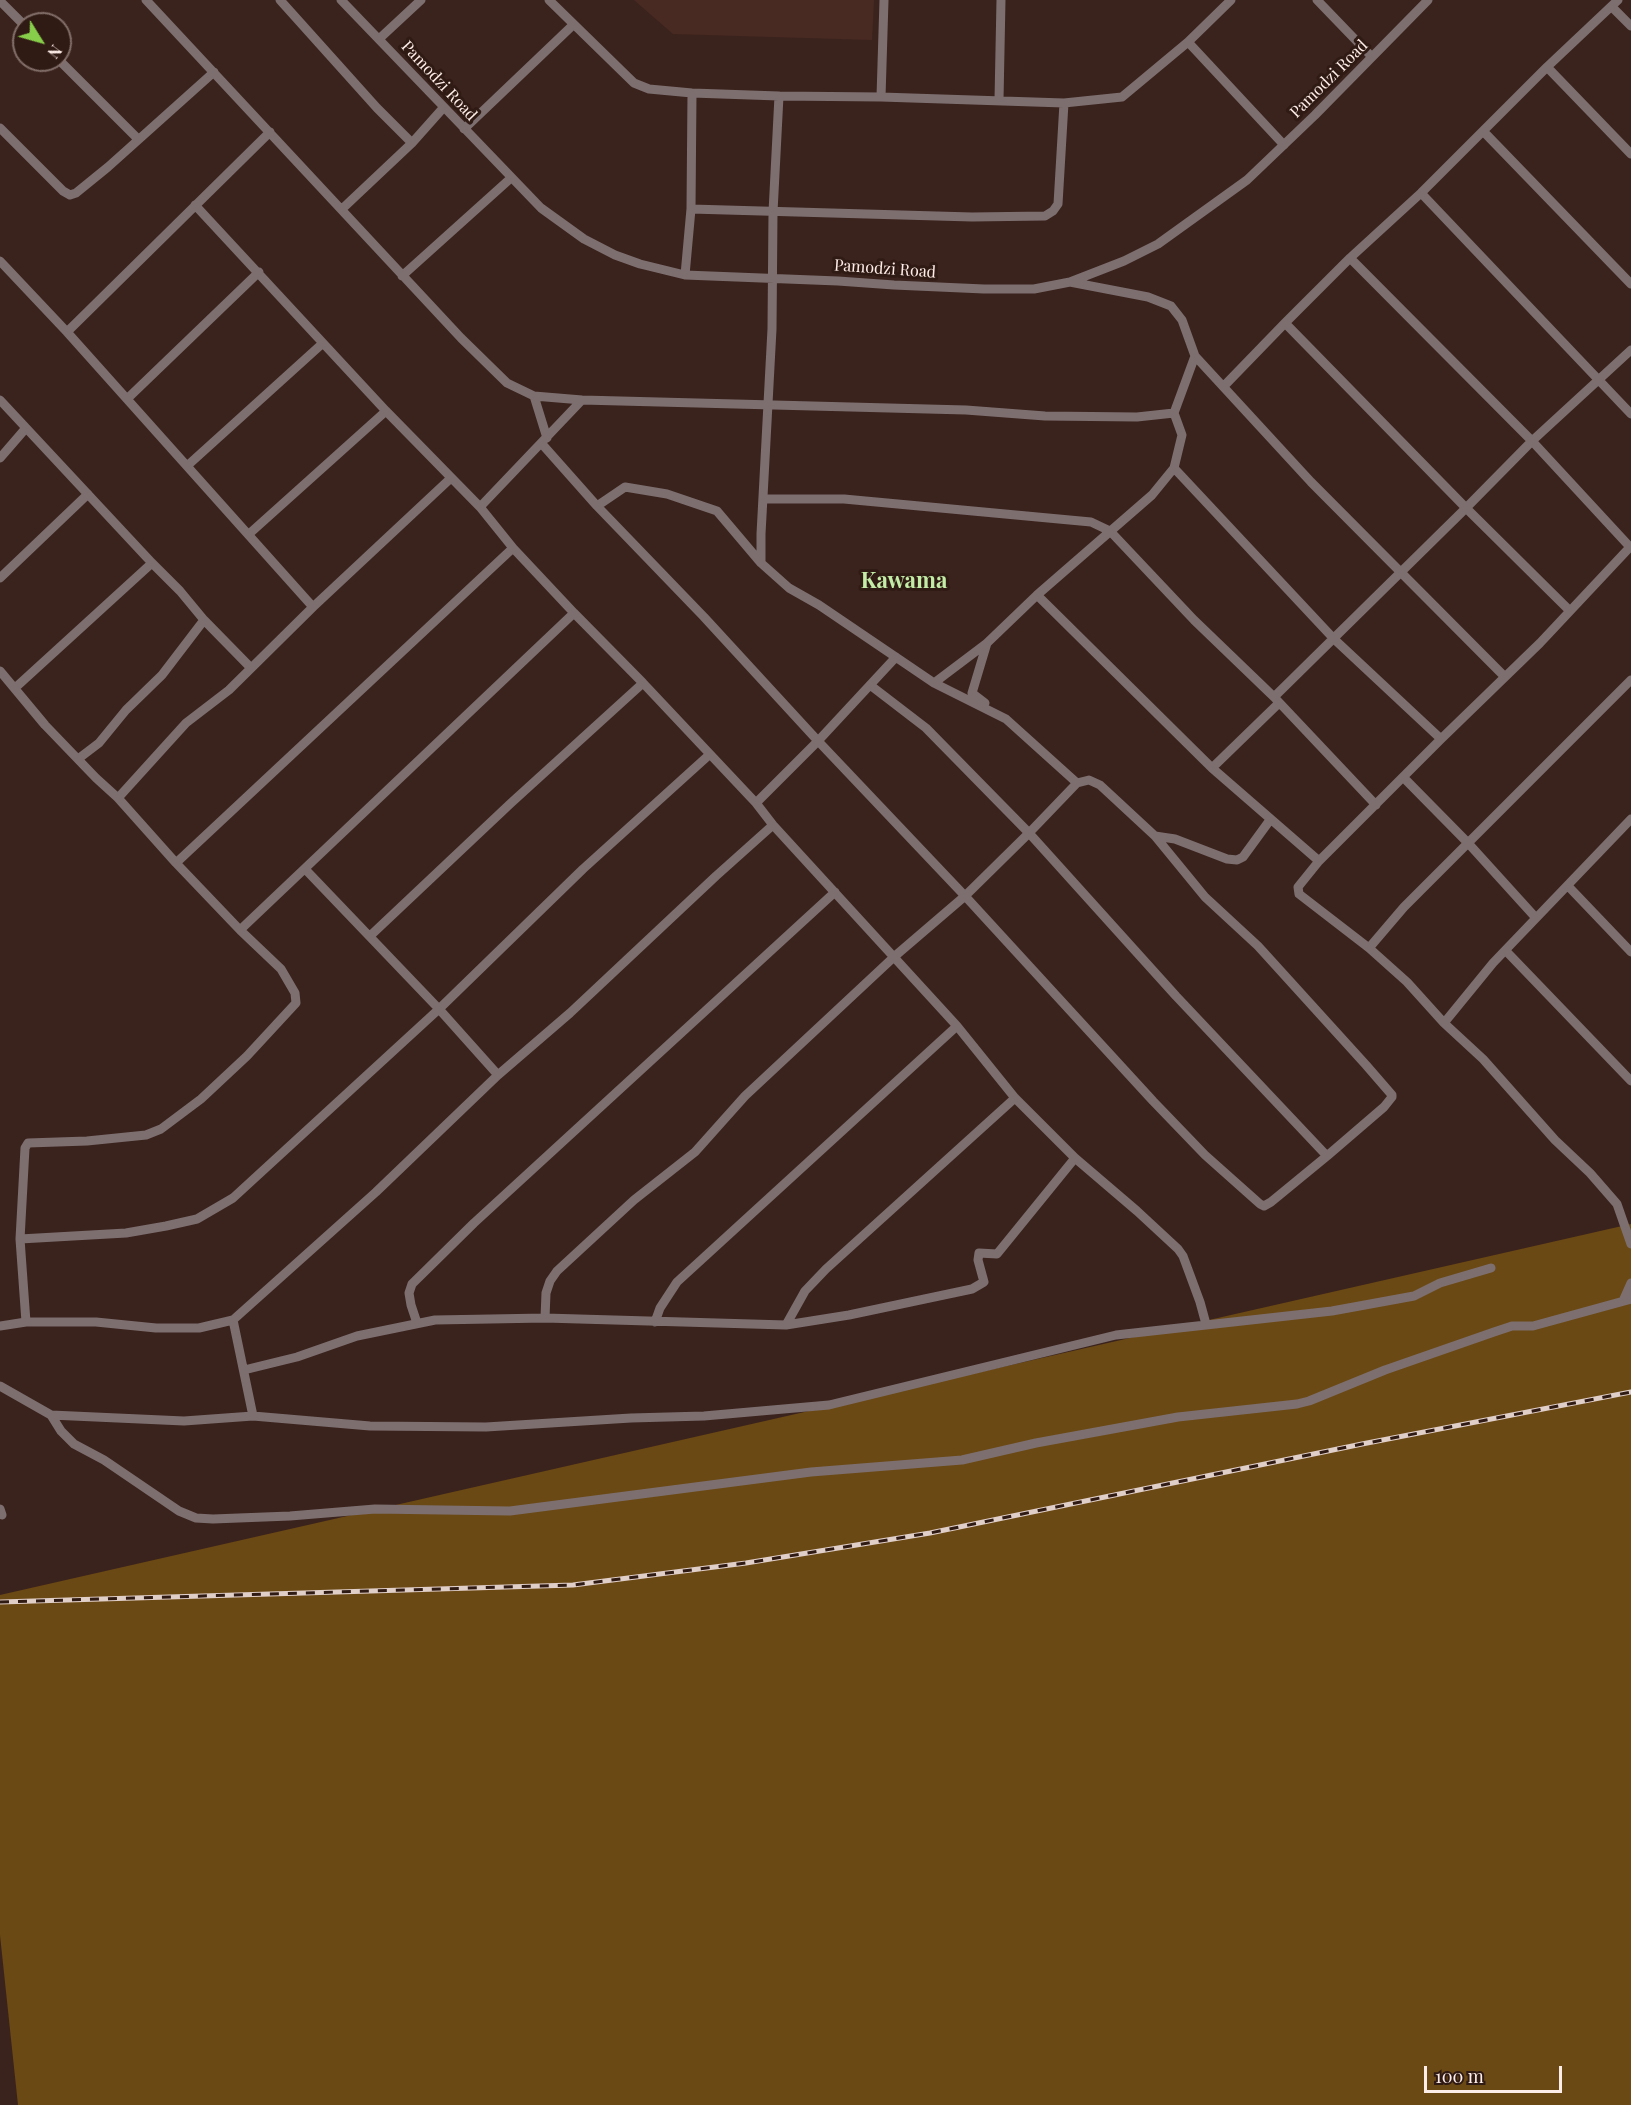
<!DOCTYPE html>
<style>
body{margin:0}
#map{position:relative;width:1631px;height:2105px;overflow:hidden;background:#3b231d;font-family:"Playfair Display",serif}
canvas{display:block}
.north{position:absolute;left:12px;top:12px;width:60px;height:60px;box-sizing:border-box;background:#301a14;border:2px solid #826e69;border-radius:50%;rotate:127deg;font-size:16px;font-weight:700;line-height:24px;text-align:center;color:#fdede8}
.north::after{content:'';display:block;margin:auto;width:21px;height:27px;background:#87cf4a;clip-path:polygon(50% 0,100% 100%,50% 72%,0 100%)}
.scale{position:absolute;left:1424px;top:2066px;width:138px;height:27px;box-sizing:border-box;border:3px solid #fdede8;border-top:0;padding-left:8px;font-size:18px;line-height:21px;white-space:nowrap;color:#fdede8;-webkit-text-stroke:4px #301a14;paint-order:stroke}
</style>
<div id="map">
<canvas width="1631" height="2105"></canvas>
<div class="north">N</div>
<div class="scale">100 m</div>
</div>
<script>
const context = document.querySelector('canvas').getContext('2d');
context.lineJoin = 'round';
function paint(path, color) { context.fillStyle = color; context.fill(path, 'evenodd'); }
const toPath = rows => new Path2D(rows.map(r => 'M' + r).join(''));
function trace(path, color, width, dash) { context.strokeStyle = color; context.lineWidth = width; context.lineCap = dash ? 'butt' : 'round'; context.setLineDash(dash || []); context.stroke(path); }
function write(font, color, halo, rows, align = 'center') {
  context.font = font + ' "Playfair Display",serif'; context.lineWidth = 6; context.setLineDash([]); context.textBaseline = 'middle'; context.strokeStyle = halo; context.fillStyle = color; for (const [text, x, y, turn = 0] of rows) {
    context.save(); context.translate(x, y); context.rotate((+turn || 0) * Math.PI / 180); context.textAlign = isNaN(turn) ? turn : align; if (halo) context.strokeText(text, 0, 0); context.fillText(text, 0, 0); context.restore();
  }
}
paint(toPath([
 [634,0,874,0,872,40,673,34]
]), '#482a22');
paint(toPath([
 [1631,1224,1631,2105,18,2105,0,1935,0,1595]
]), '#6b4914');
trace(toPath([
 [146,0,461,338,507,383,534,396,582,400,966,410,1045,416,1137,417,1174,413],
 [280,0,377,108,412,143],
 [341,0,541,208,584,239,615,255,640,264,685,275,838,281,894,285,984,289,1034,289,1070,282,1124,261,1158,244,1247,180,1315,115,1428,0],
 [549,0,634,83,649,89,692,93,779,96,881,97,1064,103,1122,97,1188,42,1231,0],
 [1317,0,1372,57],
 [0,1,24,25],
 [1612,7,1631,26],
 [379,39,421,0],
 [1188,42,1284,145],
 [59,60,138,139],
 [1547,67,1631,154],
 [881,97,884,0],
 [999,100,1001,0],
 [0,128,63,191,70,195,76,193,108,167,214,72],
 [464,129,573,25],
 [1483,131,1631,284],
 [1421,193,1631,414],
 [195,205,386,411,480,507,513,548,574,613,643,683,756,803,773,825,957,1026,1015,1098,1075,1158,1137,1211,1178,1249,1183,1256,1200,1302,1206,1324],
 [342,209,412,143,444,107],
 [691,209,972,217,1045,216,1053,211,1058,204,1064,103],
 [1350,258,1532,441,1630,547],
 [0,261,67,332,313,607],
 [685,275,691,209,692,93],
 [402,276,511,178],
 [1285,323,1466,508,1569,610],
 [67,332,270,132],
 [1195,356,1311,482,1504,676],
 [1224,386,1285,323,1350,258,1421,193,1547,67,1618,0],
 [534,396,547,438],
 [127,399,259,272],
 [0,400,152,563,180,591,204,620,162,675,126,710,99,743,78,759],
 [542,444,597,506,704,617,818,741,756,803],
 [0,458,26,428],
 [187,466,323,343],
 [1174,468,1334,639,1441,739],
 [763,499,844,499,1091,522,1110,531,1194,620,1274,697,1376,805],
 [597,506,625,487,667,494,717,511,761,563,789,588,819,605,934,683,1006,719,1077,783],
 [480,507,582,400],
 [249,534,386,411],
 [761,563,761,534,772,329,773,212,779,96],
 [0,578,88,494],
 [1037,595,1212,768,1319,861,1441,739,1540,643,1631,546],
 [204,620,251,668],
 [0,671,45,725,96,778,118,798,176,863,240,930,281,969,295,993,296,1003,247,1056,201,1099,161,1129,146,1135,87,1141,28,1143,25,1148,20,1239,126,1233,166,1226,197,1219,233,1198,439,1009,583,869,709,755],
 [934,683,987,643,1037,595,1152,495,1174,468,1182,435,1174,413,1195,356,1182,320,1171,306,1148,297,1070,282],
 [870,685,926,728,1029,833,1176,996,1327,1156],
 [15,688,152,563],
 [1274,697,1466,508,1532,441,1631,350],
 [985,703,972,693,987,643],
 [1212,768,1279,703],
 [1404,778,1468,843,1536,918],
 [118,798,186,723,229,690,313,607,451,478],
 [1631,819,1493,963,1444,1023,1483,1059,1555,1140,1590,1173,1617,1204,1631,1244],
 [1155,836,1175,839,1227,859,1237,860,1243,857,1270,820],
 [1319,861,1298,887,1299,894,1369,948,1407,982,1444,1023],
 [176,863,513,548],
 [305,869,439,1009,498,1075],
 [1568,886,1631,952],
 [240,930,574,613],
 [370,936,511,803,643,683],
 [1369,948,1404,907,1631,680],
 [1506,951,1631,1081],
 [20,1239,26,1322],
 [1623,1301,1631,1283],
 [545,1318,546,1293,550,1281,557,1271,634,1200,695,1152,745,1096,895,956,965,896,1029,833,1077,783,1089,780,1100,785,1155,836,1205,897,1258,946,1366,1065,1392,1095,1392,1097,1384,1107,1327,1156,1271,1202,1264,1206,1260,1204,1205,1155,1153,1101,965,896,818,741,896,657],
 [233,1320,253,1416],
 [655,1322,660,1308,677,1282,957,1026],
 [417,1323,411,1305,409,1293,412,1284,474,1223,835,892],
 [786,1325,805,1291,826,1269,1015,1098],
 [0,1326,26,1322,96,1322,156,1328,199,1328,233,1320,376,1192,498,1075,570,1013,716,876,773,825],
 [244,1370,297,1357,357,1336,435,1320,545,1318,786,1325,849,1315,972,1289,984,1282,978,1260,979,1253,997,1254,1075,1158],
 [0,1386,51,1415,61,1431,74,1444,104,1460,179,1511,196,1518,213,1519,290,1516,375,1509,510,1511,811,1472,962,1460,1036,1443,1178,1417,1297,1404,1309,1401,1385,1370,1494,1332,1512,1326,1533,1326,1631,1299],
 [51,1415,184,1421,253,1416,370,1426,486,1427,631,1418,704,1416,829,1405,1116,1335,1332,1311,1414,1296,1440,1283,1491,1268],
 [0,1509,2,1515]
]), '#7d6f70', 9);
const rail = toPath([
 [0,1602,573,1585,746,1563,930,1533,1362,1444,1631,1392]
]);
trace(rail, '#e0cec9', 5);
trace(rail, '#301a14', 3, [9]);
write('16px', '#fdede8', '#301a14', [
 ["Pamodzi Road",1329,79,-45],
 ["Pamodzi Road",439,81,47],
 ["Pamodzi Road",885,269,4]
]);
write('bold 22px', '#c3eca7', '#301a14', [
 ["Kawama",904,581]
]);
</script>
